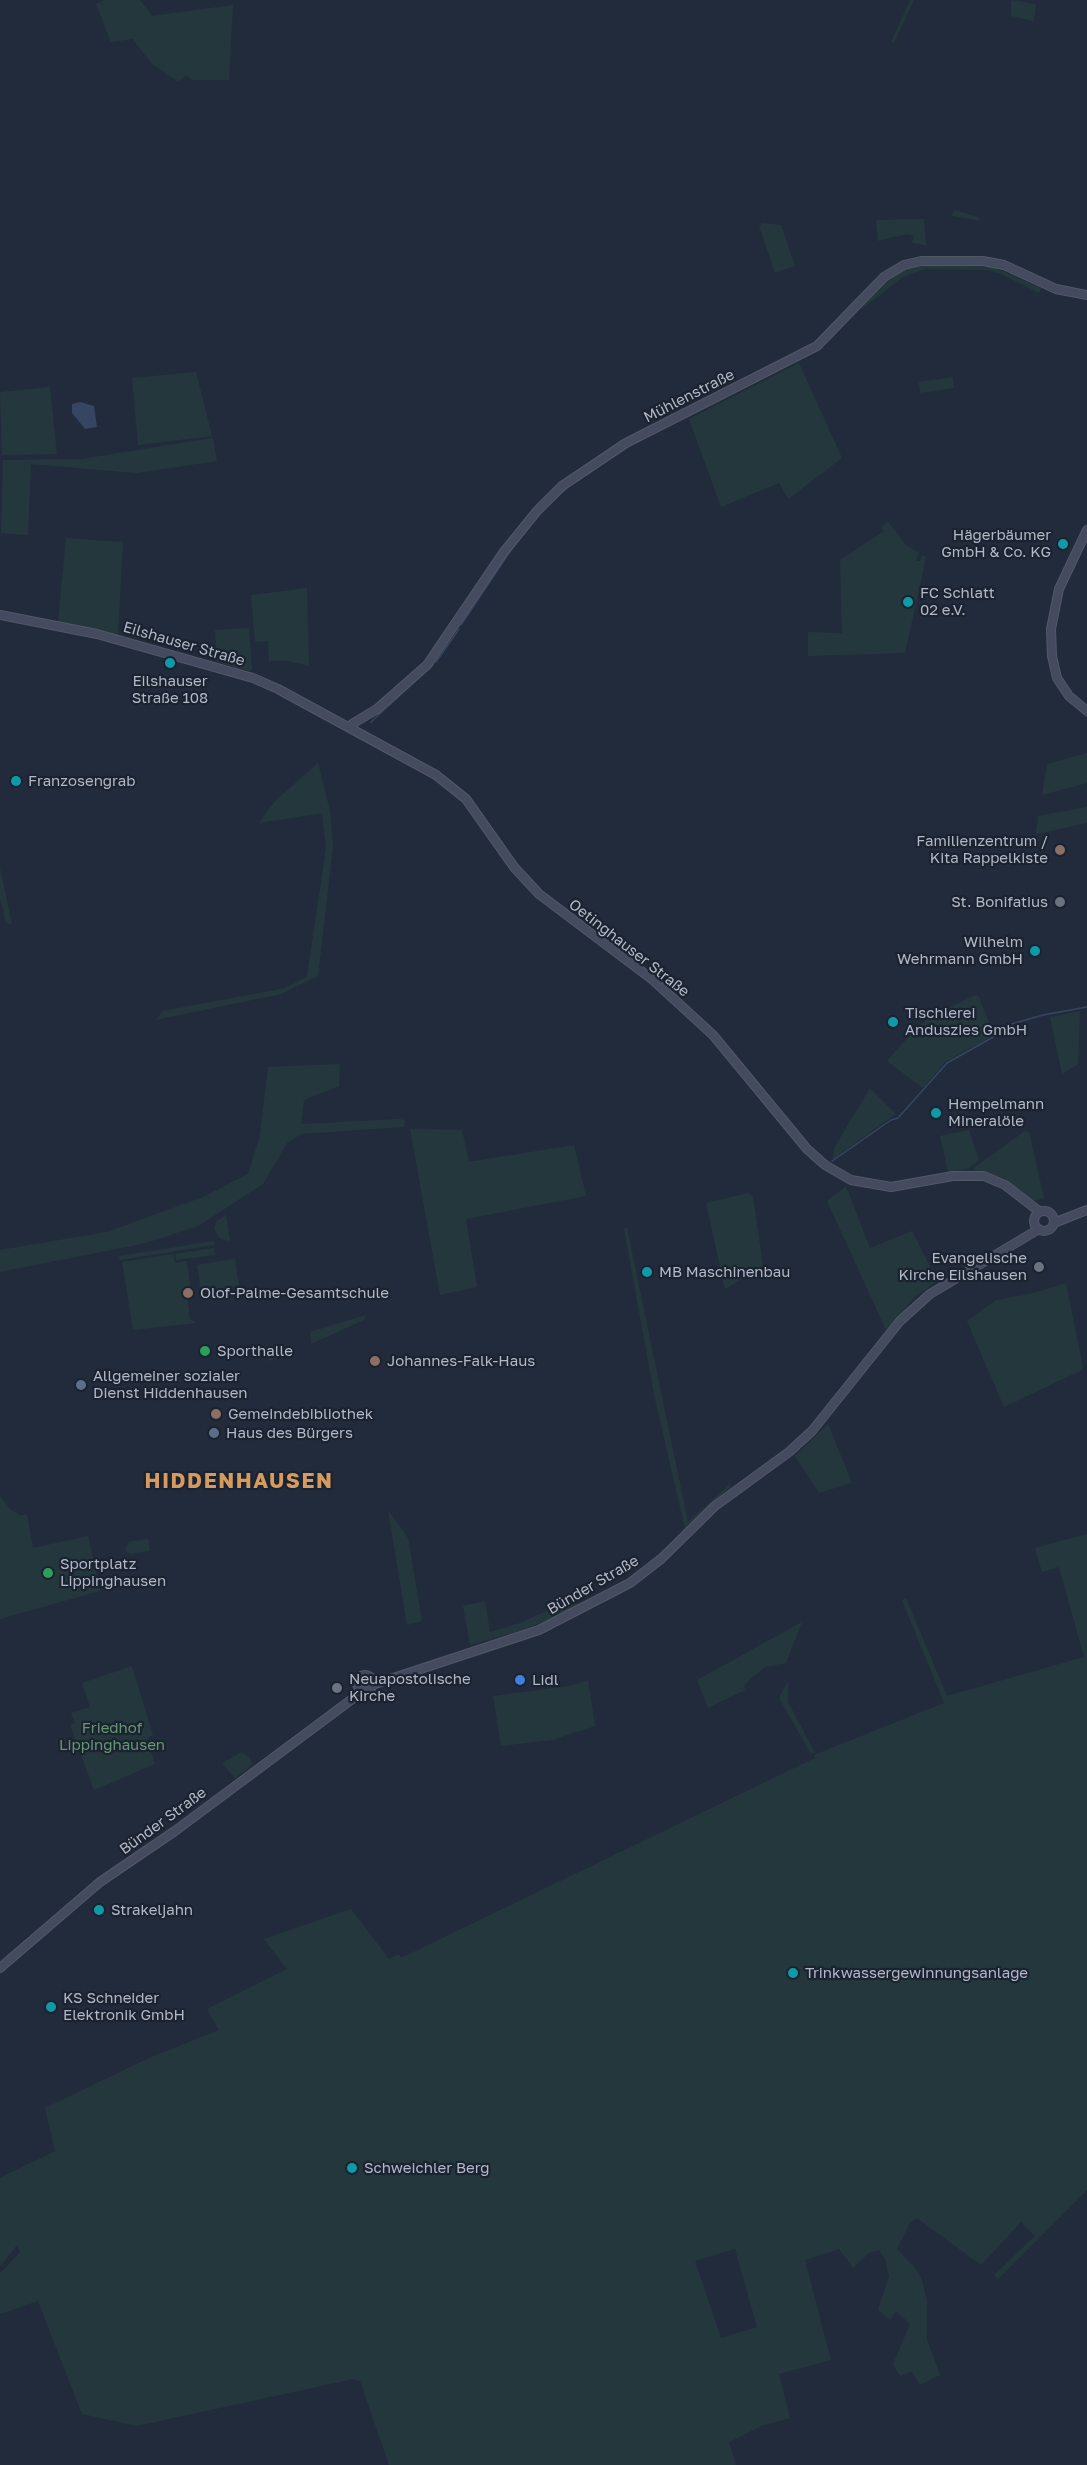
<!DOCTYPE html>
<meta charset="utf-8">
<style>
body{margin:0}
canvas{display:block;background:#222b3b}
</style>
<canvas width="1087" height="2465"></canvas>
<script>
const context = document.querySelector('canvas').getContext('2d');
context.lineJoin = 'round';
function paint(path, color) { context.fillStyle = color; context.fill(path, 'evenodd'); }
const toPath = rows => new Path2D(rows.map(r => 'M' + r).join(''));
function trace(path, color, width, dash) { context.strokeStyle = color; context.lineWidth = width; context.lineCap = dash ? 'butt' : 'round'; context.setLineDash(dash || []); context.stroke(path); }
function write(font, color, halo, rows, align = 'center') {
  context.font = font + ' "Golos Text",sans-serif'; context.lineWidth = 4.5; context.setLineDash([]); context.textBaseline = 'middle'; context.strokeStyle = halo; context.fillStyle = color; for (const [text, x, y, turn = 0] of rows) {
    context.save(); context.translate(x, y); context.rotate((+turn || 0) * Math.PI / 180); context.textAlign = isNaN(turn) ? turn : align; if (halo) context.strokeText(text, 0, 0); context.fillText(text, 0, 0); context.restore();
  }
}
paint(toPath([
 [104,0,140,0,152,16,233,5,229,80,193,80,186,76,178,82,151,63,133,39,111,42,96,4],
 [910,0,914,0,894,43,891,42],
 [1011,0,1036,4,1034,21,1011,16],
 [955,210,978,217,980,221,953,216,951,215],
 [924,219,926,245,912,243,914,236,907,234,878,241,876,220],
 [762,223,781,225,795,266,775,273,759,226],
 [932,264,993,267,1041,288,1039,293,1001,274,988,270,924,269,903,277,862,309,860,307,885,281,906,269],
 [799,363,842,458,788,499,779,483,721,507,689,419],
 [196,372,212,436,138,445,132,378],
 [953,377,954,388,920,393,919,382],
 [50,387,57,454,2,455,0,392],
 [213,438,217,461,137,473,31,464,28,535,1,533,3,460,81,459],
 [888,522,906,545,919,553,916,561,920,561,923,555,926,557,905,653,808,656,808,632,842,633,840,560,884,531,881,527],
 [66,538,123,542,118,634,58,622],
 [307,588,309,666,289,661,269,661,268,641,255,642,251,595],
 [249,628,252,669,250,671,217,662,215,630],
 [1087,753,1087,783,1042,795,1047,764],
 [318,763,330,811,333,846,318,976,281,994,156,1020,163,1011,285,988,307,977,326,848,322,813,259,823,275,801],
 [1087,807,1087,823,1036,834,1038,816],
 [0,868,12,924,6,923,0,898],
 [975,995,979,997,994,1035,945,1062,923,1088,887,1061,917,1027,934,1015],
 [1080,1011,1078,1064,1062,1074,1050,1017],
 [340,1064,339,1086,304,1100,301,1124,399,1119,405,1120,404,1127,301,1134,287,1143,263,1184,198,1226,146,1243,0,1272,0,1250,107,1232,203,1197,248,1174,260,1135,268,1067],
 [870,1088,896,1114,833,1159,834,1148],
 [410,1129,462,1130,469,1162,574,1145,586,1196,466,1219,477,1287,440,1295],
 [969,1130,979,1160,968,1169,948,1172,940,1136],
 [1025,1131,1029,1132,1044,1198,1033,1201,1004,1178,972,1169],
 [846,1186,870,1248,912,1231,937,1281,915,1297,886,1330,827,1201],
 [748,1193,753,1196,763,1266,725,1289,706,1203],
 [226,1215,230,1241,220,1239,214,1229,217,1221],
 [627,1228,688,1522,731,1483,730,1487,685,1529,655,1399,624,1229],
 [214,1241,214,1245,120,1260,119,1256],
 [214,1248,215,1255,176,1260,175,1254],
 [173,1254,175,1263,187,1261,190,1285,188,1304,190,1319,196,1323,133,1330,122,1262],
 [235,1259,239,1286,201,1291,197,1265],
 [1066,1283,1083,1367,1082,1370,1004,1407,967,1321,996,1300,1030,1294],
 [366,1315,364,1320,311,1344,310,1332],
 [285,1345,287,1355,268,1361,265,1349],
 [828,1424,851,1480,851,1483,819,1493,795,1456],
 [0,1496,11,1510,20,1515,27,1514,33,1548,88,1536,100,1591,0,1619],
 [388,1510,408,1538,422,1621,407,1625],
 [1087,1534,1087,2190,998,2279,994,2275,1035,2236,1021,2222,981,2265,917,2218,910,2223,897,2249,915,2268,922,2280,927,2301,927,2339,940,2375,920,2385,912,2371,900,2376,893,2364,910,2324,896,2311,890,2320,878,2310,889,2276,885,2259,879,2250,870,2252,853,2268,839,2249,805,2260,831,2360,779,2374,790,2418,761,2426,729,2442,736,2465,389,2465,360,2381,353,2379,137,2426,82,2414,38,2301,0,2314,0,2273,20,2252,17,2245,0,2267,0,2178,55,2151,45,2108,149,2058,219,2030,207,2009,287,1969,264,1939,351,1909,389,1959,399,1954,401,1958,815,1758,814,1755,944,1703,902,1600,906,1598,947,1696,1084,1657,1059,1567,1042,1572,1035,1548],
 [735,2249,757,2327,721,2338,695,2261],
 [148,1539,150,1551,130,1554,125,1550,128,1542],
 [575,1598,578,1608,523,1630,470,1645,463,1606,485,1601,490,1632,520,1623],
 [802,1622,786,1663,765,1667,750,1679,744,1686,745,1690,708,1708,697,1680],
 [132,1666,153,1735,147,1739,155,1764,94,1790,70,1725,75,1723,71,1713,90,1707,82,1683],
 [588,1680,595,1726,552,1740,501,1746,493,1696,569,1686],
 [788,1681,788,1702,815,1753,811,1754,779,1698],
 [242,1752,249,1757,253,1764,235,1778,222,1763]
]), '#24373c');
paint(toPath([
 [80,402,94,406,97,427,85,429,72,413,72,404]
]), '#354562');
trace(toPath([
 [547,506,568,487],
 [461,625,515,544],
 [436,662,459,629],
 [371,722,433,665],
 [1000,1032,1008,1025,1043,1015,1087,1007],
 [832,1161,891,1120,898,1118,947,1063,995,1036]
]), '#354562', 1.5);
const secondary = toPath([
 [1087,530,1059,589,1051,629,1052,656,1057,678,1069,696,1087,711],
 [0,615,97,634,253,678,278,689,436,775,466,799,514,867,539,894,653,980,713,1035,807,1149,825,1165,851,1180,891,1187,953,1176,984,1176,1005,1185,1040,1212],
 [350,728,352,724,377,709,427,665,503,553,537,511,562,486,626,443,817,346,884,277,904,265,921,261,983,261,1004,265,1056,289,1087,295],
 '1034 1221a10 10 0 1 1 20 0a10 10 0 1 1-20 0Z',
 [1054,1223,1087,1210],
 '357 1683a8 8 0 1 1 16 0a8 8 0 1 1-16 0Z',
 [372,1685,539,1630,630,1583,661,1559,715,1506,789,1452,812,1431,900,1321,930,1294,1039,1229],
 [0,1968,100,1882,175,1831,363,1691]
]);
trace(secondary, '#515866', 10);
trace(secondary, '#444b5e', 8);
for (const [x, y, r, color] of [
 [1063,544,6,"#0f9aa8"],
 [908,602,6,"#0f9aa8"],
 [170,663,6,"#0f9aa8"],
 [16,781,6,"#0f9aa8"],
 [1060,850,6,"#8d6e63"],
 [1060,902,6,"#6b7280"],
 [1035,951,6,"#0f9aa8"],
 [893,1022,6,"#0f9aa8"],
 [936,1113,6,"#0f9aa8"],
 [1039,1267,6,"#6b7280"],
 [647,1272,6,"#0f9aa8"],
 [188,1293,6,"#8d6e63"],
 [205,1351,6,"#2e9e5b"],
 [375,1361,6,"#8d6e63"],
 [81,1385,6,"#5c6f8a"],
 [216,1414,6,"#8d6e63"],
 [214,1433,6,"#5c6f8a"],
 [48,1573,6,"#2e9e5b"],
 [520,1680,6,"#3f7fe0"],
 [337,1688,6,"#6b7280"],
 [99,1910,6,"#0f9aa8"],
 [793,1973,6,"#0f9aa8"],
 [51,2007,6,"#0f9aa8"],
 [352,2168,6,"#0f9aa8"]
]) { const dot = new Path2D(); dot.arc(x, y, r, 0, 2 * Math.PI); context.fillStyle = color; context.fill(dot); trace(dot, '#1b2230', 2); }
write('15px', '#b1b8c7', '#1b2230', [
 ["Mühlenstraße",689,396,-27],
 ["Eilshauser Straße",184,644,16],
 ["Oetinghauser Straße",629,948,38],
 ["Bünder Straße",593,1585,-30],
 ["Bünder Straße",163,1821,-36]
]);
write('15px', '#b1b8c7', '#1b2230', [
 ["Hägerbäumer",1051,535,"right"],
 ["GmbH & Co. KG",1051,552,"right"],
 ["FC Schlatt",920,593],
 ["02 e.V.",920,610],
 ["Eilshauser",170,681,"center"],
 ["Straße 108",170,698,"center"],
 ["Franzosengrab",28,781],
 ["Familienzentrum /",1048,841,"right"],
 ["Kita Rappelkiste",1048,858,"right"],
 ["St. Bonifatius",1048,902,"right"],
 ["Wilhelm",1023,942,"right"],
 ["Wehrmann GmbH",1023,959,"right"],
 ["Tischlerei",905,1013],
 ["Anduszies GmbH",905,1030],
 ["Hempelmann",948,1104],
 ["Mineralöle",948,1121],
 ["Evangelische",1027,1258,"right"],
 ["Kirche Eilshausen",1027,1275,"right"],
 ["MB Maschinenbau",659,1272],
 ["Olof-Palme-Gesamtschule",200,1293],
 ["Sporthalle",217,1351],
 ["Johannes-Falk-Haus",387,1361],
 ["Allgemeiner sozialer",93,1376],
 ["Dienst Hiddenhausen",93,1393],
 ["Gemeindebibliothek",228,1414],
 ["Haus des Bürgers",226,1433],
 ["Sportplatz",60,1564],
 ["Lippinghausen",60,1581],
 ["Neuapostolische",349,1679],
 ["Kirche",349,1696],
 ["Lidl",532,1680],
 ["Strakeljahn",111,1910],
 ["Trinkwassergewinnungsanlage",805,1973],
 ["KS Schneider",63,1998],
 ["Elektronik GmbH",63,2015],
 ["Schweichler Berg",364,2168]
], 'left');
write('15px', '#679876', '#1b2230', [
 ["Friedhof",112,1728],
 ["Lippinghausen",112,1745]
]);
context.letterSpacing = '1.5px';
write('bold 21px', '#d59b5e', '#1b2230', [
 ["HIDDENHAUSEN",239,1481]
]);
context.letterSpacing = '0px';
</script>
